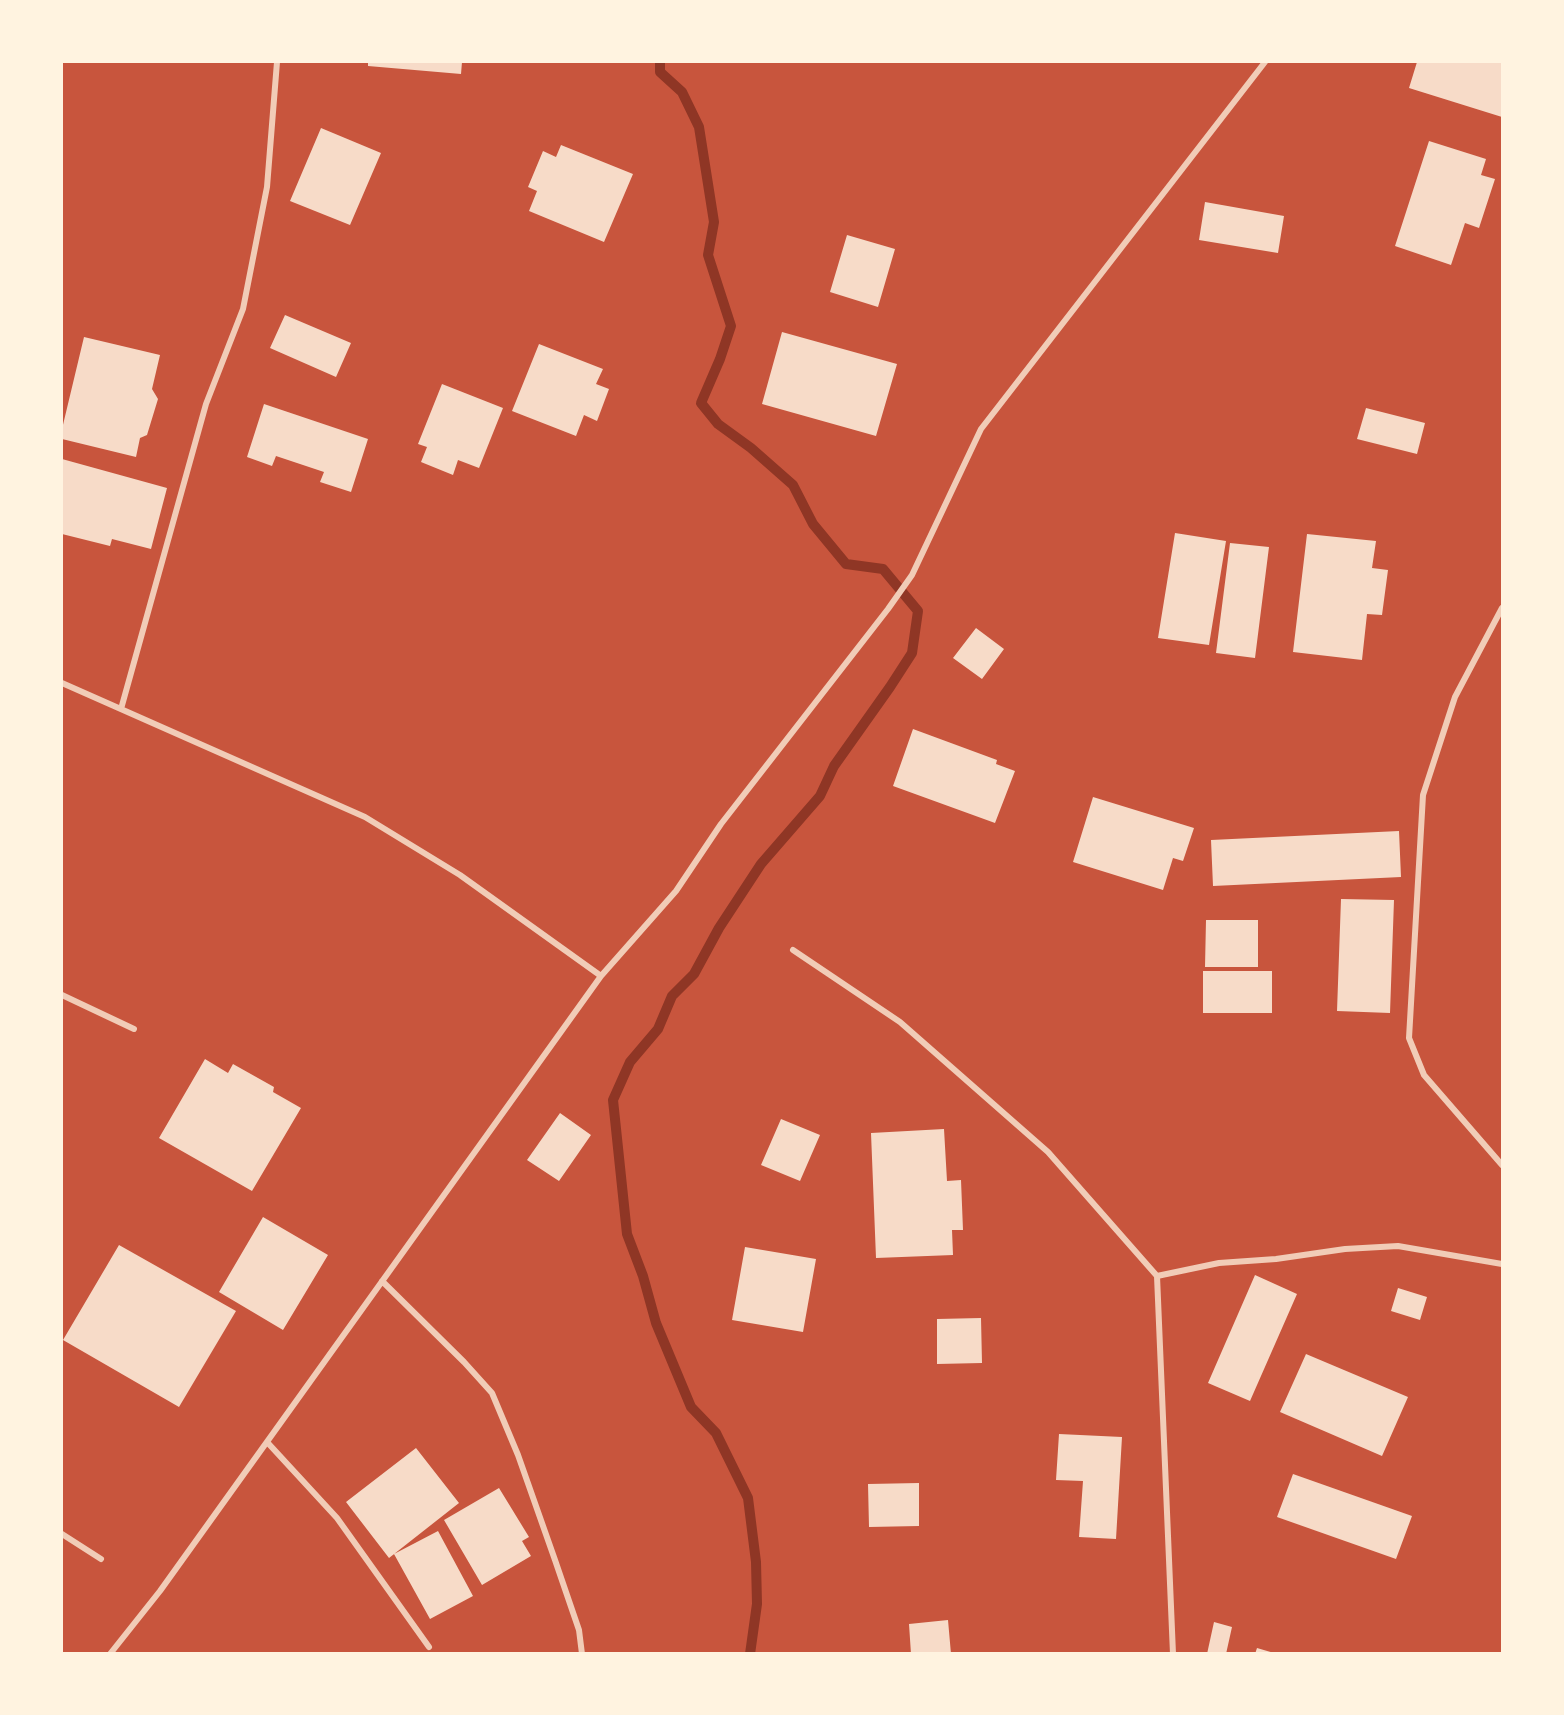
<!DOCTYPE html>
<style>
body{margin:0}
#map{position:relative;width:1564px;height:1715px;overflow:hidden;background:#c8553d;font-family:"Fira Sans",sans-serif}
canvas{display:block}
.frame{position:absolute;inset:0;border:63px solid #fff3e0;pointer-events:none}
</style>
<div id="map">
<canvas width="1564" height="1715"></canvas>
<div class="frame"></div>
</div>
<script>
const context = document.querySelector('canvas').getContext('2d');
context.lineJoin = 'round';
const toPath = rows => new Path2D(rows.map(r => 'M' + r).join(''));
function trace(path, color, width, dash) { context.strokeStyle = color; context.lineWidth = width; context.lineCap = dash ? 'butt' : 'round'; context.setLineDash(dash || []); context.stroke(path); }
function paint(path, color) { context.fillStyle = color; context.fill(path, 'evenodd'); }
trace(toPath([
 [660,62,660,72,682,92,699,127,714,222,708,255,731,326,720,359,701,403,718,424,751,448,793,485,813,524,846,564,883,569,918,611,912,653,890,687,834,766,820,796,761,864,719,928,694,974,672,996,658,1029,630,1062,613,1100,627,1234,643,1276,656,1323,691,1407,716,1433,748,1498,756,1562,757,1604,750,1654]
]), '#8f3625', 10);
paint(toPath([
 [368,62,462,62,461,74,368,66],
 [1417,62,1502,62,1502,117,1409,88],
 [321,128,381,153,350,225,290,201],
 [1429,141,1486,159,1481,175,1495,179,1479,228,1465,223,1451,265,1395,246],
 [561,145,633,174,604,242,529,211,537,191,528,187,543,151,556,157],
 [1205,202,1284,216,1278,253,1199,240],
 [847,235,895,249,878,307,830,292],
 [285,315,351,343,336,377,270,348],
 [782,332,897,364,876,436,762,404],
 [84,337,160,355,152,389,158,399,147,435,140,438,136,457,62,439,62,429],
 [539,344,603,369,596,384,609,389,597,421,584,415,576,436,512,411],
 [442,384,503,408,479,468,458,460,453,475,421,462,427,447,418,444],
 [264,404,368,439,351,492,320,482,324,472,276,456,272,466,247,457],
 [1366,408,1425,423,1417,454,1357,439],
 [62,459,167,488,151,549,112,539,110,546,62,534],
 [1175,533,1226,541,1209,645,1158,638],
 [1307,534,1376,541,1372,568,1388,570,1382,615,1367,614,1362,660,1293,652],
 [1230,543,1269,547,1255,658,1216,653],
 [976,628,1004,649,982,679,953,658],
 [913,729,997,760,996,764,1015,771,995,823,893,786],
 [1093,797,1194,828,1183,861,1173,858,1163,890,1073,862],
 [1399,831,1401,877,1213,886,1211,840],
 [1341,899,1394,900,1390,1013,1337,1011],
 [1206,920,1258,920,1258,967,1205,967],
 [1203,971,1272,971,1272,1013,1203,1013],
 [205,1059,228,1073,233,1064,274,1087,273,1092,301,1108,252,1191,159,1138],
 [560,1113,591,1135,559,1181,527,1160],
 [781,1119,820,1135,800,1181,761,1165],
 [944,1129,947,1181,961,1180,963,1230,952,1230,953,1255,876,1258,871,1133],
 [263,1217,328,1255,283,1330,219,1292],
 [119,1245,236,1311,179,1407,63,1340],
 [745,1247,816,1259,803,1332,732,1320],
 [1255,1275,1297,1294,1250,1401,1208,1383],
 [1398,1288,1427,1297,1420,1320,1391,1311],
 [981,1318,982,1363,937,1364,937,1319],
 [1306,1354,1408,1397,1382,1456,1280,1412],
 [1059,1434,1122,1437,1116,1539,1079,1537,1083,1481,1056,1480],
 [416,1448,459,1503,389,1558,346,1502],
 [1293,1474,1412,1516,1396,1559,1277,1517],
 [919,1483,919,1526,869,1527,868,1484],
 [499,1488,529,1537,522,1541,531,1556,482,1585,444,1520],
 [438,1531,473,1596,430,1619,394,1554],
 [948,1620,951,1654,911,1654,909,1624],
 [1214,1622,1232,1627,1226,1654,1207,1654],
 [1257,1648,1274,1653,1273,1654,1255,1654]
]), '#f7dbc8');
trace(toPath([
 [1502,608,1455,697,1423,795,1409,1038,1424,1075,1502,1165],
 [62,683,365,817,460,875,601,976],
 [121,709,206,404,243,309,267,187,277,62],
 [793,950,900,1022,1048,1152,1157,1276,1219,1263,1276,1259,1345,1249,1398,1246,1502,1264],
 [62,995,134,1029],
 [1157,1276,1173,1654],
 [382,1281,464,1362,492,1393,518,1455,555,1560,579,1630,582,1654],
 [267,1442,337,1518,429,1647],
 [62,1534,101,1559],
 [110,1654,160,1591,601,976,676,891,721,824,888,609,912,575,981,429,1265,62]
]), '#f1ccb7', 6);
</script>
